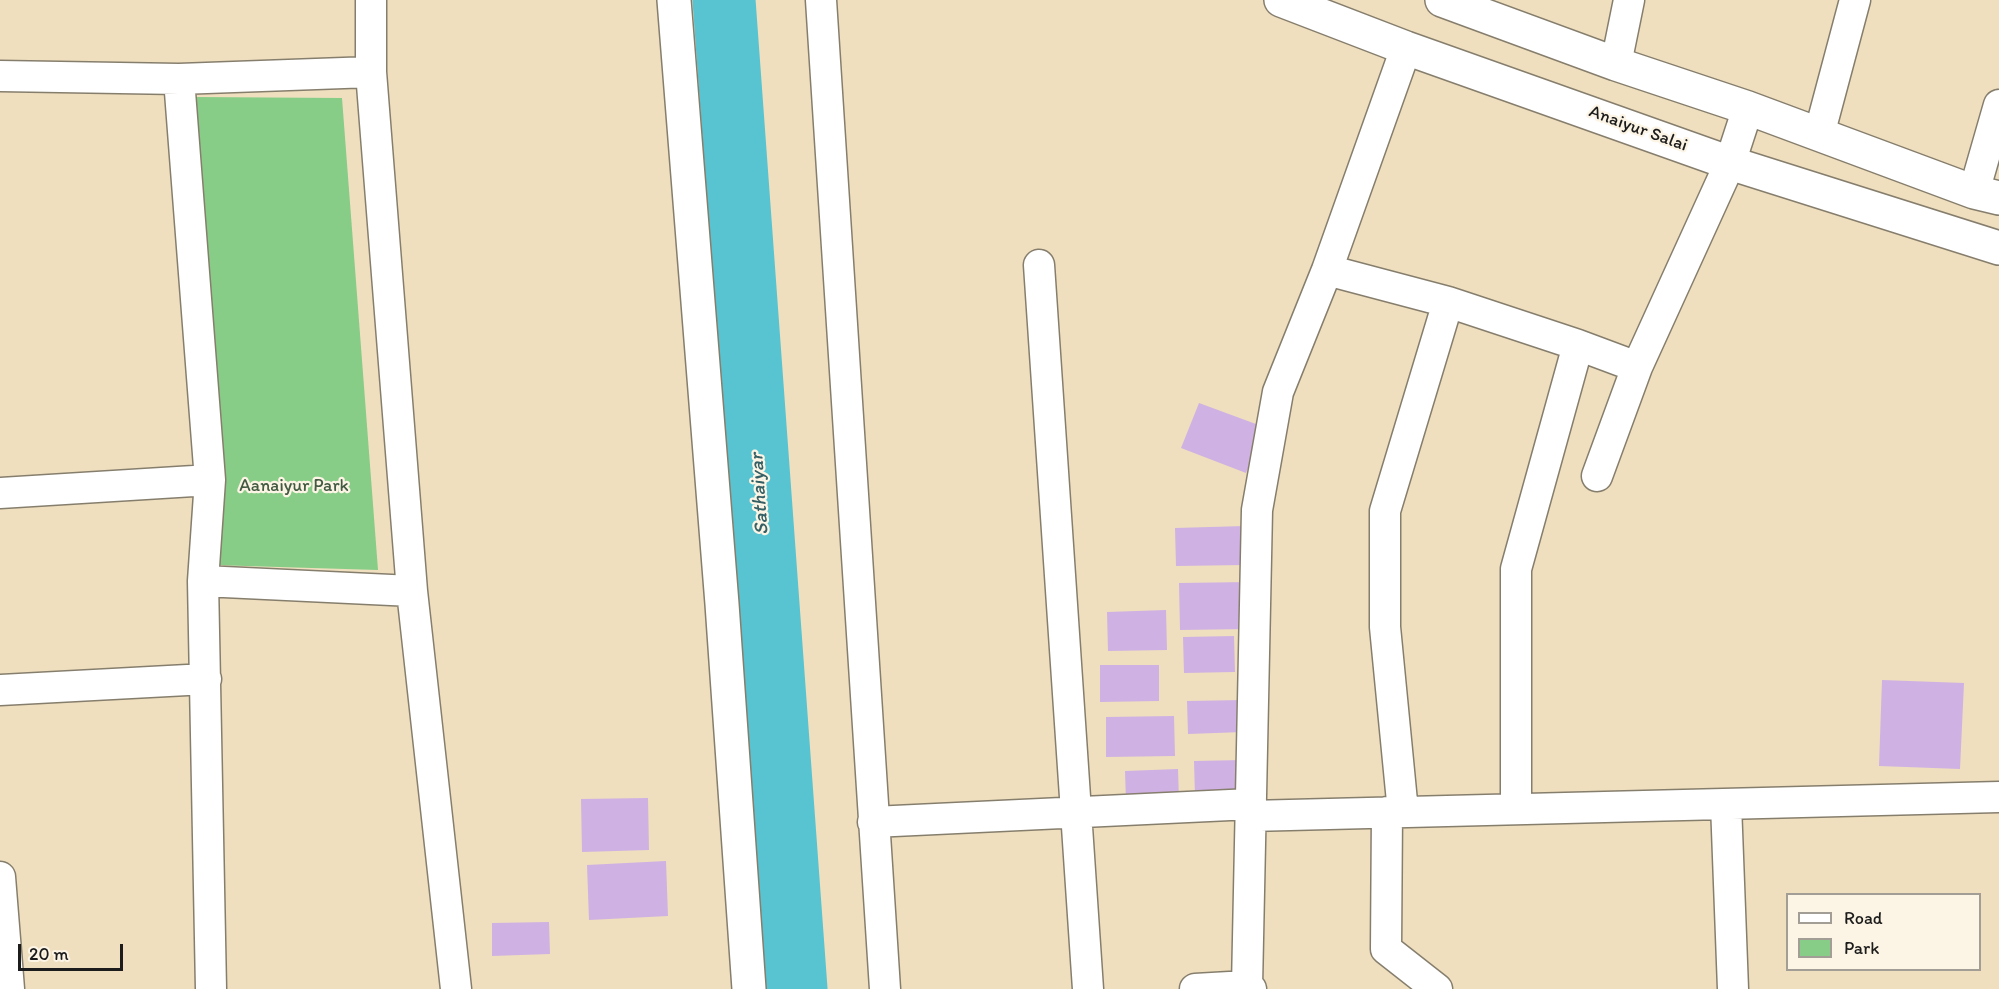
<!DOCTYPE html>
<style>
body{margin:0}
#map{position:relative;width:1999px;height:989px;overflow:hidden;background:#efdfbe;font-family:Itim,sans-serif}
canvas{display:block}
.legend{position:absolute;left:1786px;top:893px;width:195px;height:78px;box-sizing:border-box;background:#fcf5e5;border:2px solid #a29e95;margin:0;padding:8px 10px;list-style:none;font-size:18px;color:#1c1c1c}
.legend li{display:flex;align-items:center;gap:12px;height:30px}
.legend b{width:30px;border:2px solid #a29e95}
.scale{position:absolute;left:18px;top:944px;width:105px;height:27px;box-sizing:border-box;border:3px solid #1c1c1c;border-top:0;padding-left:8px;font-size:18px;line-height:21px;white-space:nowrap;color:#1c1c1c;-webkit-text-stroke:4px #fcf5e5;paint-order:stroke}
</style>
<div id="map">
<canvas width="1999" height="989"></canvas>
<ul class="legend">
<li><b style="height:8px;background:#fff"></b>Road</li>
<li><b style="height:16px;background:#87cd87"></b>Park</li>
</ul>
<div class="scale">20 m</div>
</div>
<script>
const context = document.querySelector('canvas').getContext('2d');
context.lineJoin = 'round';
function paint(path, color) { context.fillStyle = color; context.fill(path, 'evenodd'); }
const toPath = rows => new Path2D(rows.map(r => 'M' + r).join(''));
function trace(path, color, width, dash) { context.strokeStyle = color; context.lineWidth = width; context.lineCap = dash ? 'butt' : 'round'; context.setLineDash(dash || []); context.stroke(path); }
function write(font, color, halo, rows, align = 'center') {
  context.font = font + ' Itim,sans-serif'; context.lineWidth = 4.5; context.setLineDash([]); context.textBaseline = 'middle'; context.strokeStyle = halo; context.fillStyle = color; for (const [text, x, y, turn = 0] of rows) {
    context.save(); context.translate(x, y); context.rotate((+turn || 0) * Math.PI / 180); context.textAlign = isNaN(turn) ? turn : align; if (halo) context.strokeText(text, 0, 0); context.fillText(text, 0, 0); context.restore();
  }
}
paint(toPath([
 [194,97,342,98,378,570,213,565]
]), '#87cd87');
trace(toPath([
 [724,0,796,989]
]), '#58c4d1', 63);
paint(toPath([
 [1199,403,1264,427,1246,473,1181,448],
 [1245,526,1245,565,1176,566,1175,528],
 [1250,582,1250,629,1180,630,1179,583],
 [1166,610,1167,650,1108,651,1107,612],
 [1234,636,1235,672,1184,673,1183,637],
 [1100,665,1159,665,1159,701,1100,702],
 [1882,680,1964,683,1960,769,1879,766],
 [1243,700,1243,732,1188,734,1187,701],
 [1174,716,1175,756,1106,757,1106,717],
 [1243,760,1243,795,1195,796,1194,761],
 [1178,769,1179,801,1126,802,1125,771],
 [648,798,649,850,582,852,581,799],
 [666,861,668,916,589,920,587,865],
 [549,922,550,954,492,956,492,923]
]), '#d0b1e3');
const minor = toPath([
 [821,0,885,989],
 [1616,64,1629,0],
 [371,72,371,0],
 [0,76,179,79,371,72,412,591,456,989],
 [179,79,210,480,203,581,211,989],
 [1819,135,1855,0],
 [1974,192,1999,105],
 [1039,265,1088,989],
 [1327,270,1448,302,1578,345,1516,569,1516,809],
 [1578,345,1637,367],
 [1597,476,1637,367,1730,163,1748,108],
 [0,493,210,480],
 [203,581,412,591],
 [0,690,206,679],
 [1726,804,1733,989],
 [1387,812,1386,949,1437,989],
 [1403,812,1385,627,1385,511,1448,302],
 [1250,816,1999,797],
 [873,822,1251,804],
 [0,877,9,989],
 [1247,986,1257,510,1278,392,1327,270,1406,48],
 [1195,989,1247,986,1251,989]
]);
const tertiary = toPath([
 [674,0,722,604,749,989]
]);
const primary = toPath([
 [1281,0,1406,48,1730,163,1999,248],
 [1442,0,1616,64,1748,108,1974,192,1999,198]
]);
trace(minor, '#867e6d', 33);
trace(tertiary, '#867e6d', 36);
trace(primary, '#867e6d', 36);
trace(minor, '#fff', 30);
trace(tertiary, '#fff', 33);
trace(primary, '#fff', 33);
write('18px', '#1c1c1c', '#fcf5e5', [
 ["Anaiyur Salai",1638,129,20]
]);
write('18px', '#415a41', '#fcf5e5', [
 ["Aanaiyur Park",294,486]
]);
write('italic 20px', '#345f64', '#fcf5e5', [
 ["Sathaiyar",760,494,-94]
]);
</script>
